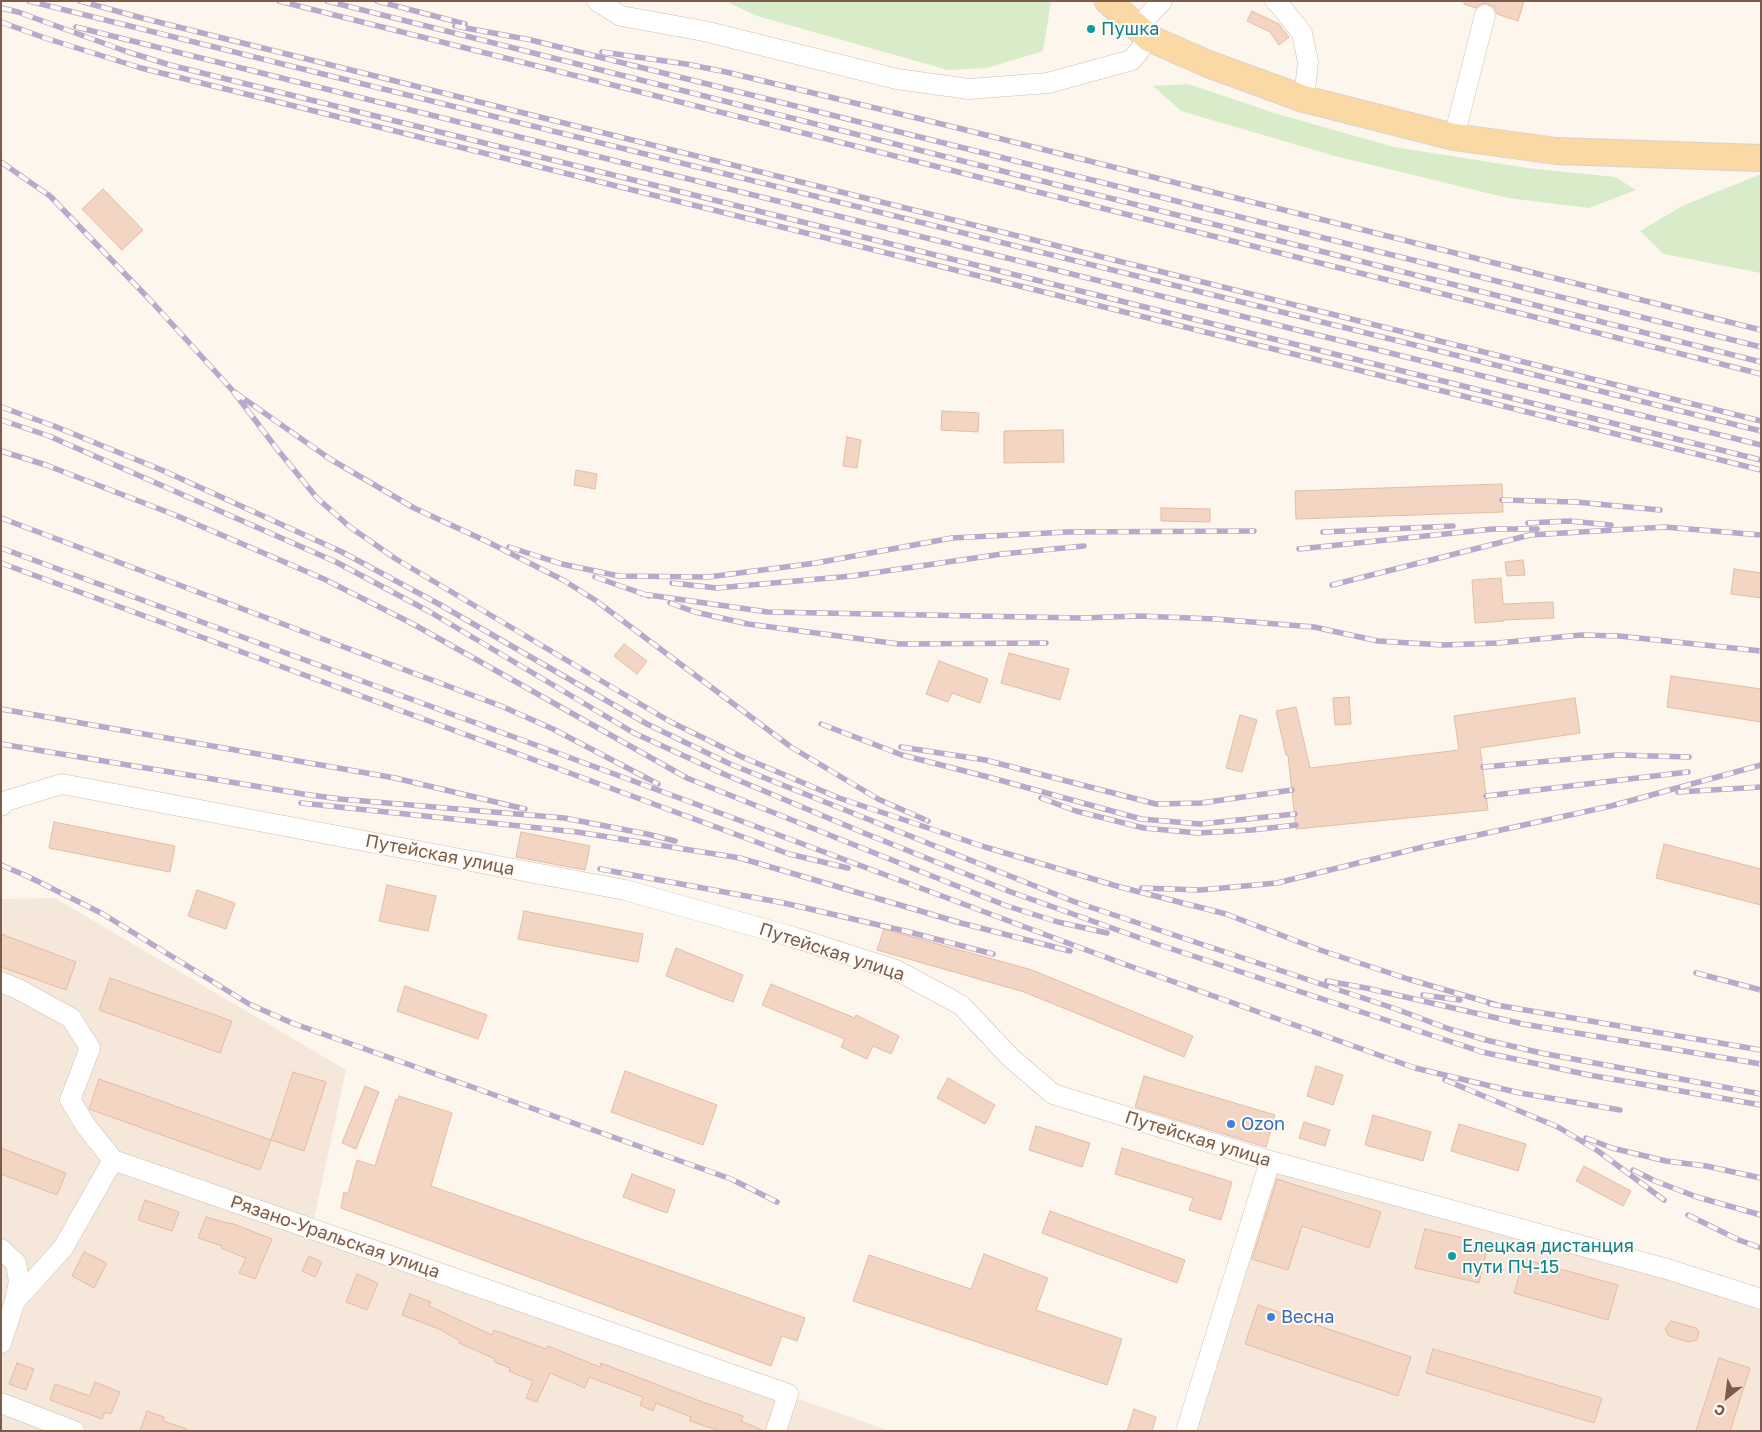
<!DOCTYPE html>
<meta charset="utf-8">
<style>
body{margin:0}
#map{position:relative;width:1762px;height:1432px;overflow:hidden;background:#fdf6ec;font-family:"Golos Text",sans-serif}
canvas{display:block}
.frame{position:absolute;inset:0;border:2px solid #7a5c4d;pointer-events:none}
.north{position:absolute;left:1702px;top:1372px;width:50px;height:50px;-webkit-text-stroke:4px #fffaf3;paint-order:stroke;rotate:209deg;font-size:14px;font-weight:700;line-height:20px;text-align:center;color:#7a5c4d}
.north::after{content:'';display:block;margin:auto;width:18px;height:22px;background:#7a5c4d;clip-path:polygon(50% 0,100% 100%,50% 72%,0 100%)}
</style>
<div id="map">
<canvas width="1762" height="1432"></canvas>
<div class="frame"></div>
<div class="north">С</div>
</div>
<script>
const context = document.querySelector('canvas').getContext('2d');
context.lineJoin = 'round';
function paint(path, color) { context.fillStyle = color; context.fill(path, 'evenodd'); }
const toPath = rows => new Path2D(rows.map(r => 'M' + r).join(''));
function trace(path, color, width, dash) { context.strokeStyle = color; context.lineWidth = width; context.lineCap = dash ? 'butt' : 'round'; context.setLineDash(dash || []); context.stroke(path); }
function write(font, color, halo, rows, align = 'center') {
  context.font = font + ' "Golos Text",sans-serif'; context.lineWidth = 4; context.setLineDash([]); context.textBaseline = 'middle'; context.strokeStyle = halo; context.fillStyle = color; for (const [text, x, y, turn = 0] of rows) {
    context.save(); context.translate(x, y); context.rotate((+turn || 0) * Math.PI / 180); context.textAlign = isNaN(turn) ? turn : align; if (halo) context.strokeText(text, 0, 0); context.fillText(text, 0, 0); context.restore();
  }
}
paint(toPath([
 [55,898,346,1070,312,1229,890,1431,1,1431,1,899],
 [1270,1161,1761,1299,1761,1431,1186,1431]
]), '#f5e8da');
paint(toPath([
 [725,1,1049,1,1051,2,1043,51,987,68,948,70,757,16],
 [1188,84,1274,113,1394,147,1527,168,1615,177,1636,190,1589,208,1508,198,1335,156,1181,111,1153,86],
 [1761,174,1761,273,1664,254,1640,231,1684,205]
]), '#d8ecc9');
const building = toPath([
 [1464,1,1524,1,1518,21,1497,14,1494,7,1488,4,1481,4,1476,8,1464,4,1464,1],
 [1252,11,1279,24,1289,37,1279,45,1270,32,1247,21,1252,11],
 [103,189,143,230,122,250,82,209,103,189],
 [942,411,979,413,978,432,941,430,942,411],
 [1063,430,1064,462,1004,463,1004,431,1063,430],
 [847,437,861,440,857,468,843,466,847,437],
 [576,470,597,474,595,489,574,485,576,470],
 [1502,484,1503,512,1296,519,1295,491,1502,484],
 [1161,508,1210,509,1210,522,1161,521,1161,508],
 [1523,560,1525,575,1507,576,1505,562,1523,560],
 [1734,569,1761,573,1761,598,1731,594,1734,569],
 [1501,578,1503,604,1553,602,1554,618,1504,620,1504,621,1475,623,1472,580,1501,578],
 [624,644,647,661,637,674,614,656,624,644],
 [1009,653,1069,669,1060,700,1001,683,1009,653],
 [939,661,988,679,980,703,952,693,948,702,926,694,939,661],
 [1671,676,1761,689,1761,722,1667,707,1671,676],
 [1349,697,1351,724,1335,725,1333,698,1349,697],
 [1575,698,1580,733,1480,748,1488,810,1296,829,1288,755,1286,755,1276,711,1296,707,1310,768,1459,750,1454,716,1575,698],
 [1240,715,1257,720,1242,772,1226,768,1240,715],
 [54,822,175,846,170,872,49,848,54,822],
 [521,832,590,846,585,870,516,857,521,832],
 [1664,844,1761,869,1761,905,1656,878,1664,844],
 [387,885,436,896,428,931,379,921,387,885],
 [197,890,235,903,226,929,188,916,197,890],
 [524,911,643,934,638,962,518,939,524,911],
 [884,929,1032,970,1193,1036,1184,1057,1024,992,877,950,884,929],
 [1,934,76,962,66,990,1,967,1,934],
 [676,948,743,975,733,1002,666,976,676,948],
 [110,978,232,1021,220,1053,99,1010,110,978],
 [771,984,855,1018,856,1015,899,1036,891,1054,873,1046,867,1059,841,1047,845,1039,762,1005,771,984],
 [405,986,487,1015,478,1039,397,1011,405,986],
 [1316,1066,1343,1075,1333,1105,1307,1096,1316,1066],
 [625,1071,717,1105,703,1145,611,1112,625,1071],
 [293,1072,326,1082,304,1151,271,1140,293,1072],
 [1144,1076,1275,1115,1266,1147,1135,1107,1144,1076],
 [948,1078,995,1105,985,1124,937,1098,948,1078],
 [99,1079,271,1140,260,1170,89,1109,99,1079],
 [365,1086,379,1092,356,1149,342,1143,365,1086],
 [399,1096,452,1113,431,1186,805,1318,797,1341,782,1336,771,1366,341,1208,344,1192,348,1194,357,1160,375,1166,396,1099,398,1100,399,1096],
 [1373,1115,1431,1132,1423,1161,1365,1145,1373,1115],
 [1304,1122,1330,1130,1325,1146,1299,1138,1304,1122],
 [1459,1124,1526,1144,1518,1171,1451,1151,1459,1124],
 [1036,1126,1090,1143,1082,1167,1029,1150,1036,1126],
 [1,1148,66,1173,57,1195,1,1174,1,1148],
 [1122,1148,1232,1182,1221,1220,1189,1210,1193,1198,1115,1174,1122,1148],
 [1584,1166,1631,1191,1623,1206,1576,1181,1584,1166],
 [632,1174,675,1190,667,1213,623,1197,632,1174],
 [1277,1179,1381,1212,1369,1248,1302,1226,1288,1270,1252,1259,1277,1179],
 [145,1200,179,1212,172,1231,138,1220,145,1200],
 [1050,1211,1185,1260,1177,1283,1042,1233,1050,1211],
 [206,1217,231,1224,231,1223,272,1239,255,1279,239,1273,246,1258,221,1248,222,1246,198,1238,206,1217],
 [1425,1229,1488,1244,1479,1283,1415,1268,1425,1229],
 [84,1252,107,1263,94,1288,72,1276,84,1252],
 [984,1254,1048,1278,1036,1310,1122,1339,1107,1385,853,1301,869,1255,971,1289,984,1254],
 [309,1256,322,1262,315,1277,302,1271,309,1256],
 [1524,1259,1618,1285,1608,1320,1514,1293,1524,1259],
 [357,1274,378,1283,367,1310,346,1302,357,1274],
 [410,1294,431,1302,429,1306,492,1335,494,1330,546,1349,548,1346,600,1367,601,1363,697,1400,743,1416,741,1421,764,1431,720,1431,690,1421,691,1417,656,1403,653,1411,640,1405,643,1397,589,1377,585,1388,550,1373,537,1402,526,1398,533,1381,509,1371,510,1368,494,1362,495,1359,459,1343,460,1341,439,1329,402,1315,410,1294],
 [1258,1305,1411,1357,1398,1396,1245,1344,1258,1305],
 [1671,1321,1696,1328,1699,1332,1697,1340,1689,1342,1669,1336,1665,1329,1671,1321],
 [1433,1349,1602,1398,1594,1423,1426,1373,1433,1349],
 [1719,1358,1750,1368,1730,1431,1696,1431,1719,1358],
 [17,1363,34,1369,26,1390,9,1384,17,1363],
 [95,1382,120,1392,111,1414,105,1412,102,1419,50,1400,55,1384,90,1396,95,1382],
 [1134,1409,1156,1417,1152,1431,1127,1431,1134,1409],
 [147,1411,164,1417,163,1421,187,1429,186,1431,140,1431,147,1411]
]);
paint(building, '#f3d5c3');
trace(building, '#e6bba3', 1);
const minor = toPath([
 [597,1,621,16,704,31,897,79,969,89,1048,83,1132,60,1149,38],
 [1275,1,1278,3,1302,33,1308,62,1304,99],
 [1137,28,1162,1],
 [1454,137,1485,15],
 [1,806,6,801,62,784,625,890,793,937,896,970,961,1005,1011,1058,1053,1094,1270,1161,1667,1269,1761,1299],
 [1,982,18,989,71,1018,90,1048,70,1100,86,1126,113,1160,788,1394,776,1431],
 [1,1249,16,1263,19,1281,15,1301],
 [1,1343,15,1301,63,1248,113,1160],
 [1,1403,74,1431],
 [1186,1431,1270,1161]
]);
const major = toPath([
 [1108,1,1149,38,1208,64,1304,99,1454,137,1556,151,1761,158]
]);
trace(minor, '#d1beb0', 21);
trace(major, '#dad1cd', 28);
trace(minor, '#fff', 20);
trace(major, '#fbd9a5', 26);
const rail = toPath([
 [29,1,1761,431],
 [80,1,142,18,1761,421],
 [279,1,1761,374],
 [327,1,1761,362],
 [377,1,465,24],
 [1,8,18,12,125,51,170,65,1761,460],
 [1,22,45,38,141,68,1761,470],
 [455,26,531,40,1761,347],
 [76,27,1761,445],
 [602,52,686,64,726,72,954,127,1761,330],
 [1,162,50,196,152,302,233,391,330,459,414,508,488,542,563,580,595,600,791,747,878,799,928,821],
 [233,391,277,449,317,498,350,527,396,559,669,721,740,756,839,798,985,847,1120,887,1226,914,1320,950,1408,979,1497,1005],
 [1,407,54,426,164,471,342,552,437,603,647,724,730,764,1075,902,1396,1009,1449,1029,1486,1040,1541,1053,1761,1094],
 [1,420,49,436,336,562,430,612,634,733,726,775,864,833,1011,892,1154,943,1482,1052,1589,1075,1761,1105],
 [1,451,46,465,175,515,324,579,413,624,687,778,1007,906,1058,922,1107,933],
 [1502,500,1576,502,1660,510],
 [1,518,501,706,553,729,658,784],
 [1528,523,1569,521,1611,525],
 [1323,532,1453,526],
 [509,547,562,564,619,576,708,577,816,563,952,538,1067,532,1254,531],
 [1,548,693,803,1124,964,1415,1068,1520,1093,1620,1110],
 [1299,549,1493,529,1537,529],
 [1,563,789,854,848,868],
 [595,577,649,596],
 [672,583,717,588,852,576,1002,554,1084,546],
 [1332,585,1530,535,1665,527,1761,535],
 [642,594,768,612,1081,618,1139,616,1215,619,1314,627,1378,641,1443,645,1498,643,1581,635,1619,636,1761,651],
 [670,603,695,612,748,624,899,644,1046,643],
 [1,709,395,778,525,809],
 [821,724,902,755,992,778,1141,819,1200,824,1295,814],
 [1,744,303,794,340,799,564,818,647,834,675,841],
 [901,747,985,760,1156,804,1201,803,1292,790],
 [1483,767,1617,755,1689,757],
 [1678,792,1761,787],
 [1486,796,1688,772],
 [1041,798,1076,811,1144,828,1198,833,1252,830,1296,825],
 [301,803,577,832,740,858,961,923,1070,951],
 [1,865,29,877,103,914,249,1004,292,1023,731,1179,777,1202],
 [600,869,784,903,909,932,993,954],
 [1142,888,1200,890,1277,883,1423,847,1611,806,1761,765],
 [1696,973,1761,990],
 [1327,981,1366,988,1523,1024,1761,1064],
 [1423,995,1460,1000],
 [1490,1004,1761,1050],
 [1445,1080,1558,1127,1598,1151,1664,1200],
 [1586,1138,1612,1148,1666,1161,1706,1166,1761,1178],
 [1633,1170,1655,1181,1697,1197,1761,1215],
 [1688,1215,1739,1240,1761,1248]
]);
trace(rail, '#b9a8c9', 5.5);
trace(rail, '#fffaf3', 4, [11]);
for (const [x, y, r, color] of [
 [1091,29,5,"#0f9aa8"],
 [1231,1124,5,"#3f7fe0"],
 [1452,1256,5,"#0f9aa8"],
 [1271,1317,5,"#3f7fe0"]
]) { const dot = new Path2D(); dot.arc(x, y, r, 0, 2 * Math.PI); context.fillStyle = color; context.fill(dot); trace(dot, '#fffaf3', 2); }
write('18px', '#0d838f', '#fffaf3', [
 ["Пушка",1101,29],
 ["Елецкая дистанция",1462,1246],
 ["пути ПЧ-15",1462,1267]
], 'left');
write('18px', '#7a5c4d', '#fffaf3', [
 ["Путейская улица",440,855,11],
 ["Путейская улица",832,952,18],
 ["Путейская улица",1198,1139,17],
 ["Рязано-Уральская улица",335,1237,19]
]);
write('18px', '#366cbe', '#fffaf3', [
 ["Ozon",1241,1124],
 ["Весна",1281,1317]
], 'left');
</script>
